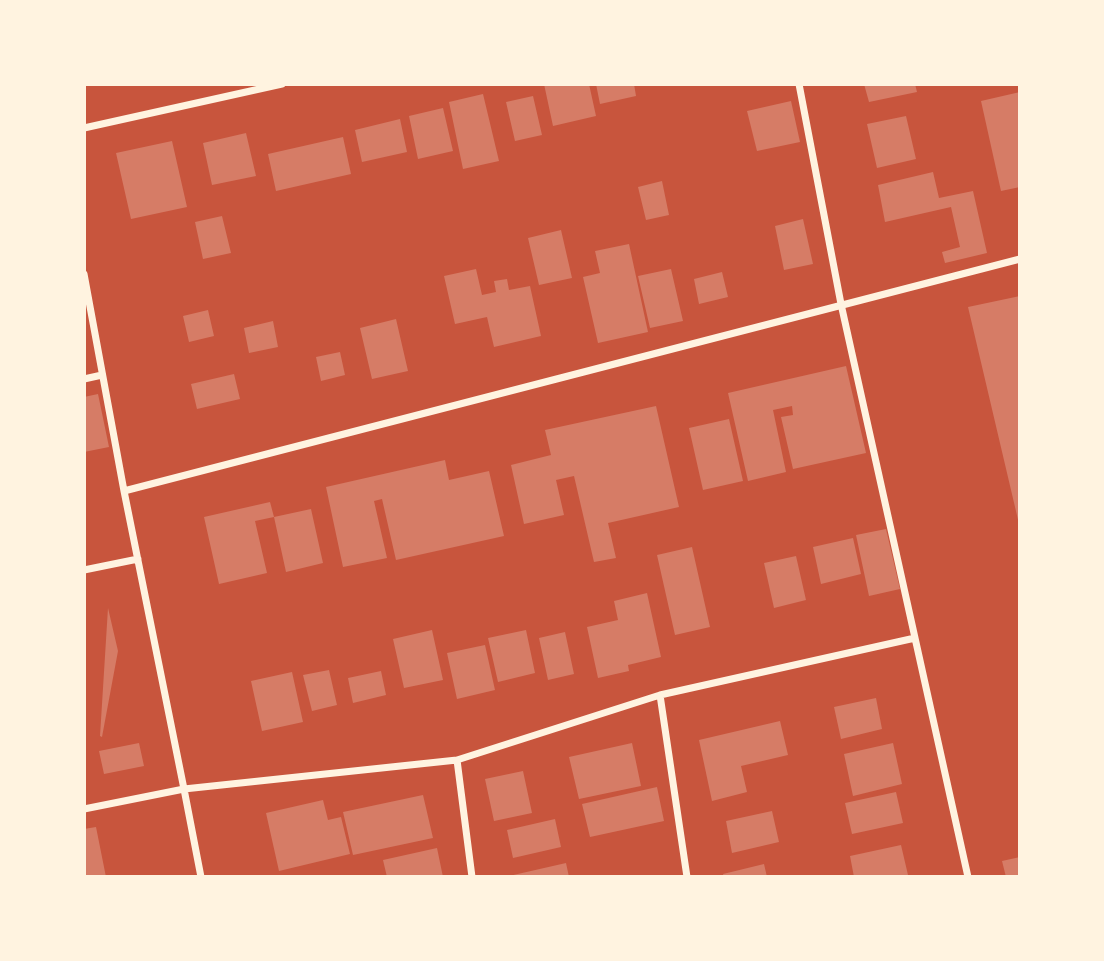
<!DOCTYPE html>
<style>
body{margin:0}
#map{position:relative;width:1104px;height:961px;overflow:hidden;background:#c8553d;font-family:Cabin,sans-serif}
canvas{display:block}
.frame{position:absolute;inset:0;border:86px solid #fff3e0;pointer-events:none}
</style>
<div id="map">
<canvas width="1104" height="961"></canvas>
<div class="frame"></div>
</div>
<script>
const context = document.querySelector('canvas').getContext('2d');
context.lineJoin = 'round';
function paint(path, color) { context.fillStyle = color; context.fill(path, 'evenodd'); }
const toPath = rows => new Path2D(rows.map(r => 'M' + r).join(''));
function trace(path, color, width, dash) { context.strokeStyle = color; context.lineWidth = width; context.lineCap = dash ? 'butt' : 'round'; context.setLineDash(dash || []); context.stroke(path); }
paint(toPath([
 [544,84,589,84,596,116,553,126],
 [596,84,634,84,636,96,600,104],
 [864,84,915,84,917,92,869,102],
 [1020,92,1020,187,1001,191,981,101],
 [483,94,499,161,463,169,449,102],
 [533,96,542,135,515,141,506,102],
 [791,101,800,142,757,151,747,111],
 [443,108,453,151,418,159,409,116],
 [906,116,916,159,877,168,867,124],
 [400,119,407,152,362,162,355,130],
 [246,133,256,176,212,185,203,143],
 [343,137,351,174,276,191,268,154],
 [172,141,187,207,131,219,116,153],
 [933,172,939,198,973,191,987,253,945,263,942,252,960,247,951,207,885,222,878,185],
 [662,181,669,215,646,220,638,187],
 [222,216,231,253,203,259,195,222],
 [803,219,813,264,784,270,775,226],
 [561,230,572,278,539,285,528,238],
 [629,244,648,332,598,343,583,277,600,273,595,251],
 [476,269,482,295,496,292,494,281,507,279,509,290,530,286,541,336,494,347,487,317,455,324,444,276],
 [671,269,683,321,650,328,638,276],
 [722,272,728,297,699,304,694,279],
 [1020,296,1020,524,1019,524,968,307],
 [208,310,214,336,189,342,183,316],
 [396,319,408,371,372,379,360,328],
 [273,321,278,347,249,353,244,328],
 [340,352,345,375,321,381,316,357],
 [846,366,866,453,793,469,781,417,793,415,792,406,773,410,786,472,748,481,728,393],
 [234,374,240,399,197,409,191,384],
 [98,394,109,447,84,452,84,397],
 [656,406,679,507,608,523,616,558,594,562,574,476,556,480,564,515,524,524,511,465,551,455,545,430],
 [729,419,743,481,703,490,689,428],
 [445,460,449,480,489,471,504,536,396,560,382,499,374,501,387,558,343,567,326,487],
 [270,502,274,517,311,509,323,563,286,572,274,517,255,521,267,573,219,584,204,517],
 [886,529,900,589,869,596,856,535],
 [853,538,861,574,821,584,813,547],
 [692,547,710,627,675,635,657,555],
 [796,556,806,600,774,608,764,563],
 [647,593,661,657,628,665,629,671,598,678,587,627,618,620,614,601],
 [108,608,118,651,102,737,100,736],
 [432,630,443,680,404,688,393,639],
 [526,630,535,673,498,682,488,638],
 [565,632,574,674,548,680,539,638],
 [485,645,495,690,457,699,447,653],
 [329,670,337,705,312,711,303,675],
 [381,671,386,695,353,703,348,678],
 [292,672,303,722,262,731,251,681],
 [876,698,882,729,841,739,834,707],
 [780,721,788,755,741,766,747,792,712,801,699,740],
 [139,743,144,766,104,774,99,751],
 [632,743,641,786,579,799,569,757],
 [893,743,902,784,853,796,844,754],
 [523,771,532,813,494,821,485,779],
 [657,787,664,821,590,837,582,804],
 [896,792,903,823,852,834,845,803],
 [423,795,433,838,353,855,343,812],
 [323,800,328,820,341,817,350,854,279,871,266,813],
 [772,811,779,842,732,853,726,821],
 [555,819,561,847,513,858,507,830],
 [96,827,106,877,84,877,84,829],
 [901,845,908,875,854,877,850,856],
 [437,848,443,877,387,877,383,860],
 [1020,857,1020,877,1006,877,1002,861],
 [566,863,569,877,509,877,509,876],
 [764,864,767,877,724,877,723,874]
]), '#d67c66');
trace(toPath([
 [799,84,841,304,968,877],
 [84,128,282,84],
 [84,274,124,491,184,789,84,809],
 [84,379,102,375],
 [124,491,1020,259],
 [84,570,138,559],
 [660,695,687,877],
 [457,760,472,877],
 [201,877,184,789,457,760,660,695,915,638]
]), '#fff3e0', 7);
</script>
